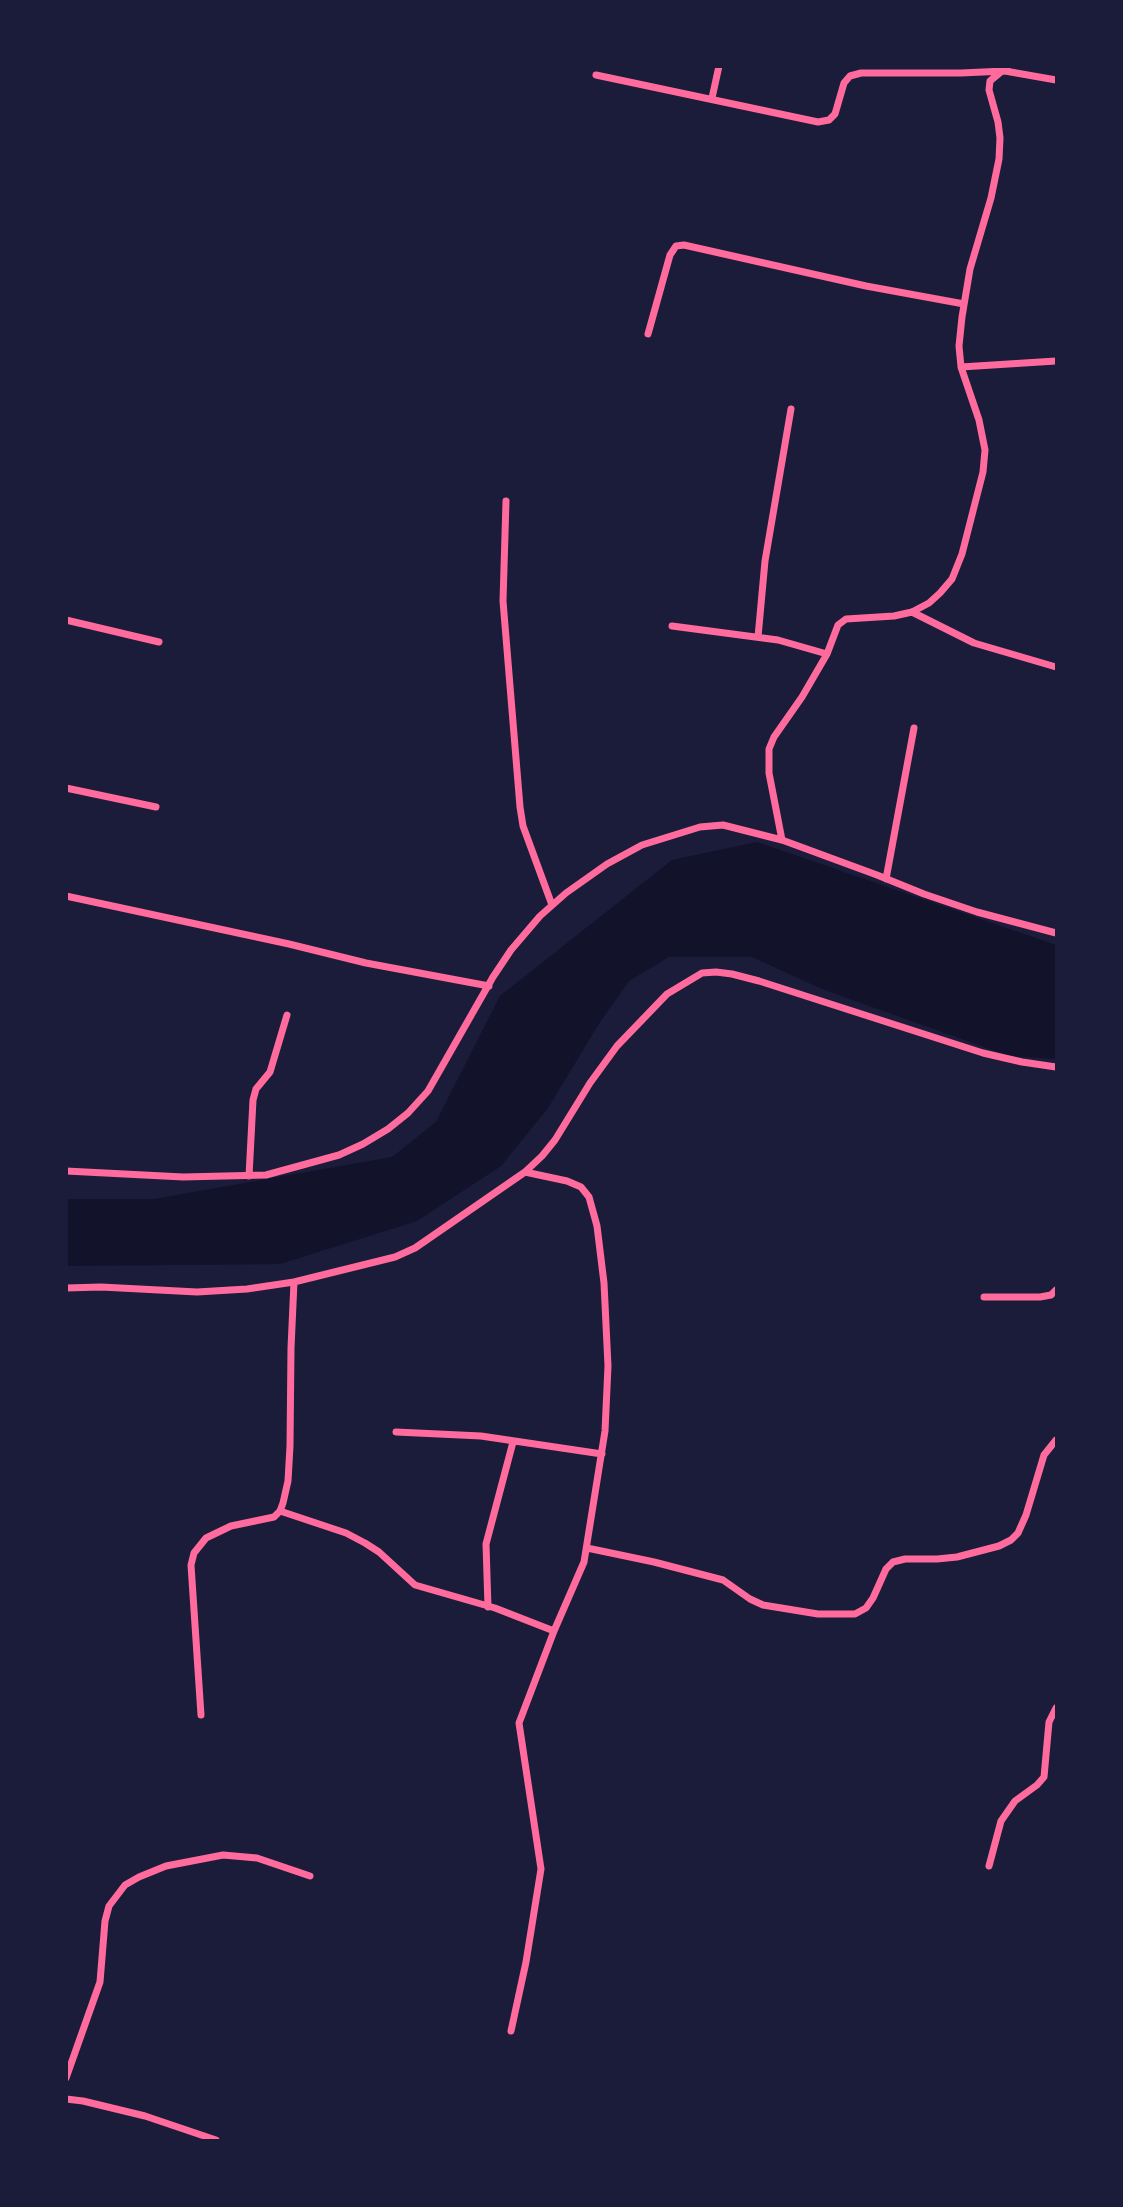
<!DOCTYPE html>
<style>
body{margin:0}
#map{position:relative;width:1123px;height:2207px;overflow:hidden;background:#1b1b3a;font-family:Signika,sans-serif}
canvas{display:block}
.frame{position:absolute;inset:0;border:68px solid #1b1b3a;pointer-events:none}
</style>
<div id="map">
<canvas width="1123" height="2207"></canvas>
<div class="frame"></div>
</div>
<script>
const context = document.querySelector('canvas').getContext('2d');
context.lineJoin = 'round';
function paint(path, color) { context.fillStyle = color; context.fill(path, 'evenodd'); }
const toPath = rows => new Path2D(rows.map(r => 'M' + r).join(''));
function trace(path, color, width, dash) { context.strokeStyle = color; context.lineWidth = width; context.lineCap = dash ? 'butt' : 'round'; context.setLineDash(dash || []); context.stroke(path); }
paint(toPath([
 [757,842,1056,945,1056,1059,1009,1056,822,989,752,957,669,957,629,981,600,1022,548,1108,501,1166,417,1221,280,1264,67,1266,66,1199,154,1199,392,1157,436,1122,500,996,672,860]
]), '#12122b');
trace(toPath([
 [596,75,818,122,829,120,835,114,844,83,850,76,861,73,961,73,1005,71,1056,80],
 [712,98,719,66],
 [648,334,670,255,676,246,684,245,866,286,964,304],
 [961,367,1056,361],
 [506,501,503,601,520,807,523,826,552,905],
 [912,612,974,643,1056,667],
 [66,620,159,642],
 [672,626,778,640,827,654],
 [758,637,765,561,791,409],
 [66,788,156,807],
 [782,840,769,773,769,749,774,737,802,697,827,654,838,625,846,619,894,616,912,612,929,603,940,593,952,579,962,554,983,472,985,450,979,420,961,367,959,346,962,317,970,269,991,198,999,159,1000,138,998,122,989,90,990,81,1008,66],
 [886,879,914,728],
 [66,896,289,944,366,963,489,986],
 [66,1171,183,1177,266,1175,339,1155,363,1144,388,1129,408,1113,428,1091,493,977,511,950,540,916,566,893,607,864,642,845,700,827,723,825,782,840,877,875,924,894,977,912,1056,933],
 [249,1176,253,1100,256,1089,270,1072,287,1015],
 [66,1288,101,1287,197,1292,247,1289,294,1282,395,1257,415,1248,525,1172,542,1156,555,1140,590,1083,617,1046,667,994,702,973,716,972,732,974,759,981,983,1053,1022,1062,1056,1067],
 [984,1297,1040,1297,1051,1295,1056,1290],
 [396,1432,481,1436,602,1454],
 [280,1511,346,1533,365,1543,379,1552,415,1585,495,1608,554,1631],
 [587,1548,654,1562,723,1580,750,1599,763,1605,818,1614,855,1614,866,1608,873,1598,886,1569,893,1562,905,1559,937,1559,957,1557,999,1546,1011,1540,1018,1533,1026,1515,1044,1455,1056,1440],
 [488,1607,486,1544,513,1442],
 [201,1715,191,1565,194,1553,206,1538,231,1526,274,1517,280,1511,283,1503,288,1481,290,1446,291,1348,294,1282],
 [989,1866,1001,1821,1015,1801,1037,1785,1044,1777,1049,1722,1056,1708],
 [511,2031,526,1962,541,1869,519,1723,554,1631,584,1562,605,1431,608,1366,604,1283,597,1226,589,1197,581,1187,567,1181,525,1172],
 [66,2078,100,1982,105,1921,109,1906,125,1885,139,1877,166,1866,223,1855,257,1858,310,1876],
 [66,2099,83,2101,145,2116,216,2140]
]), '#ff6b9d', 7);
</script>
